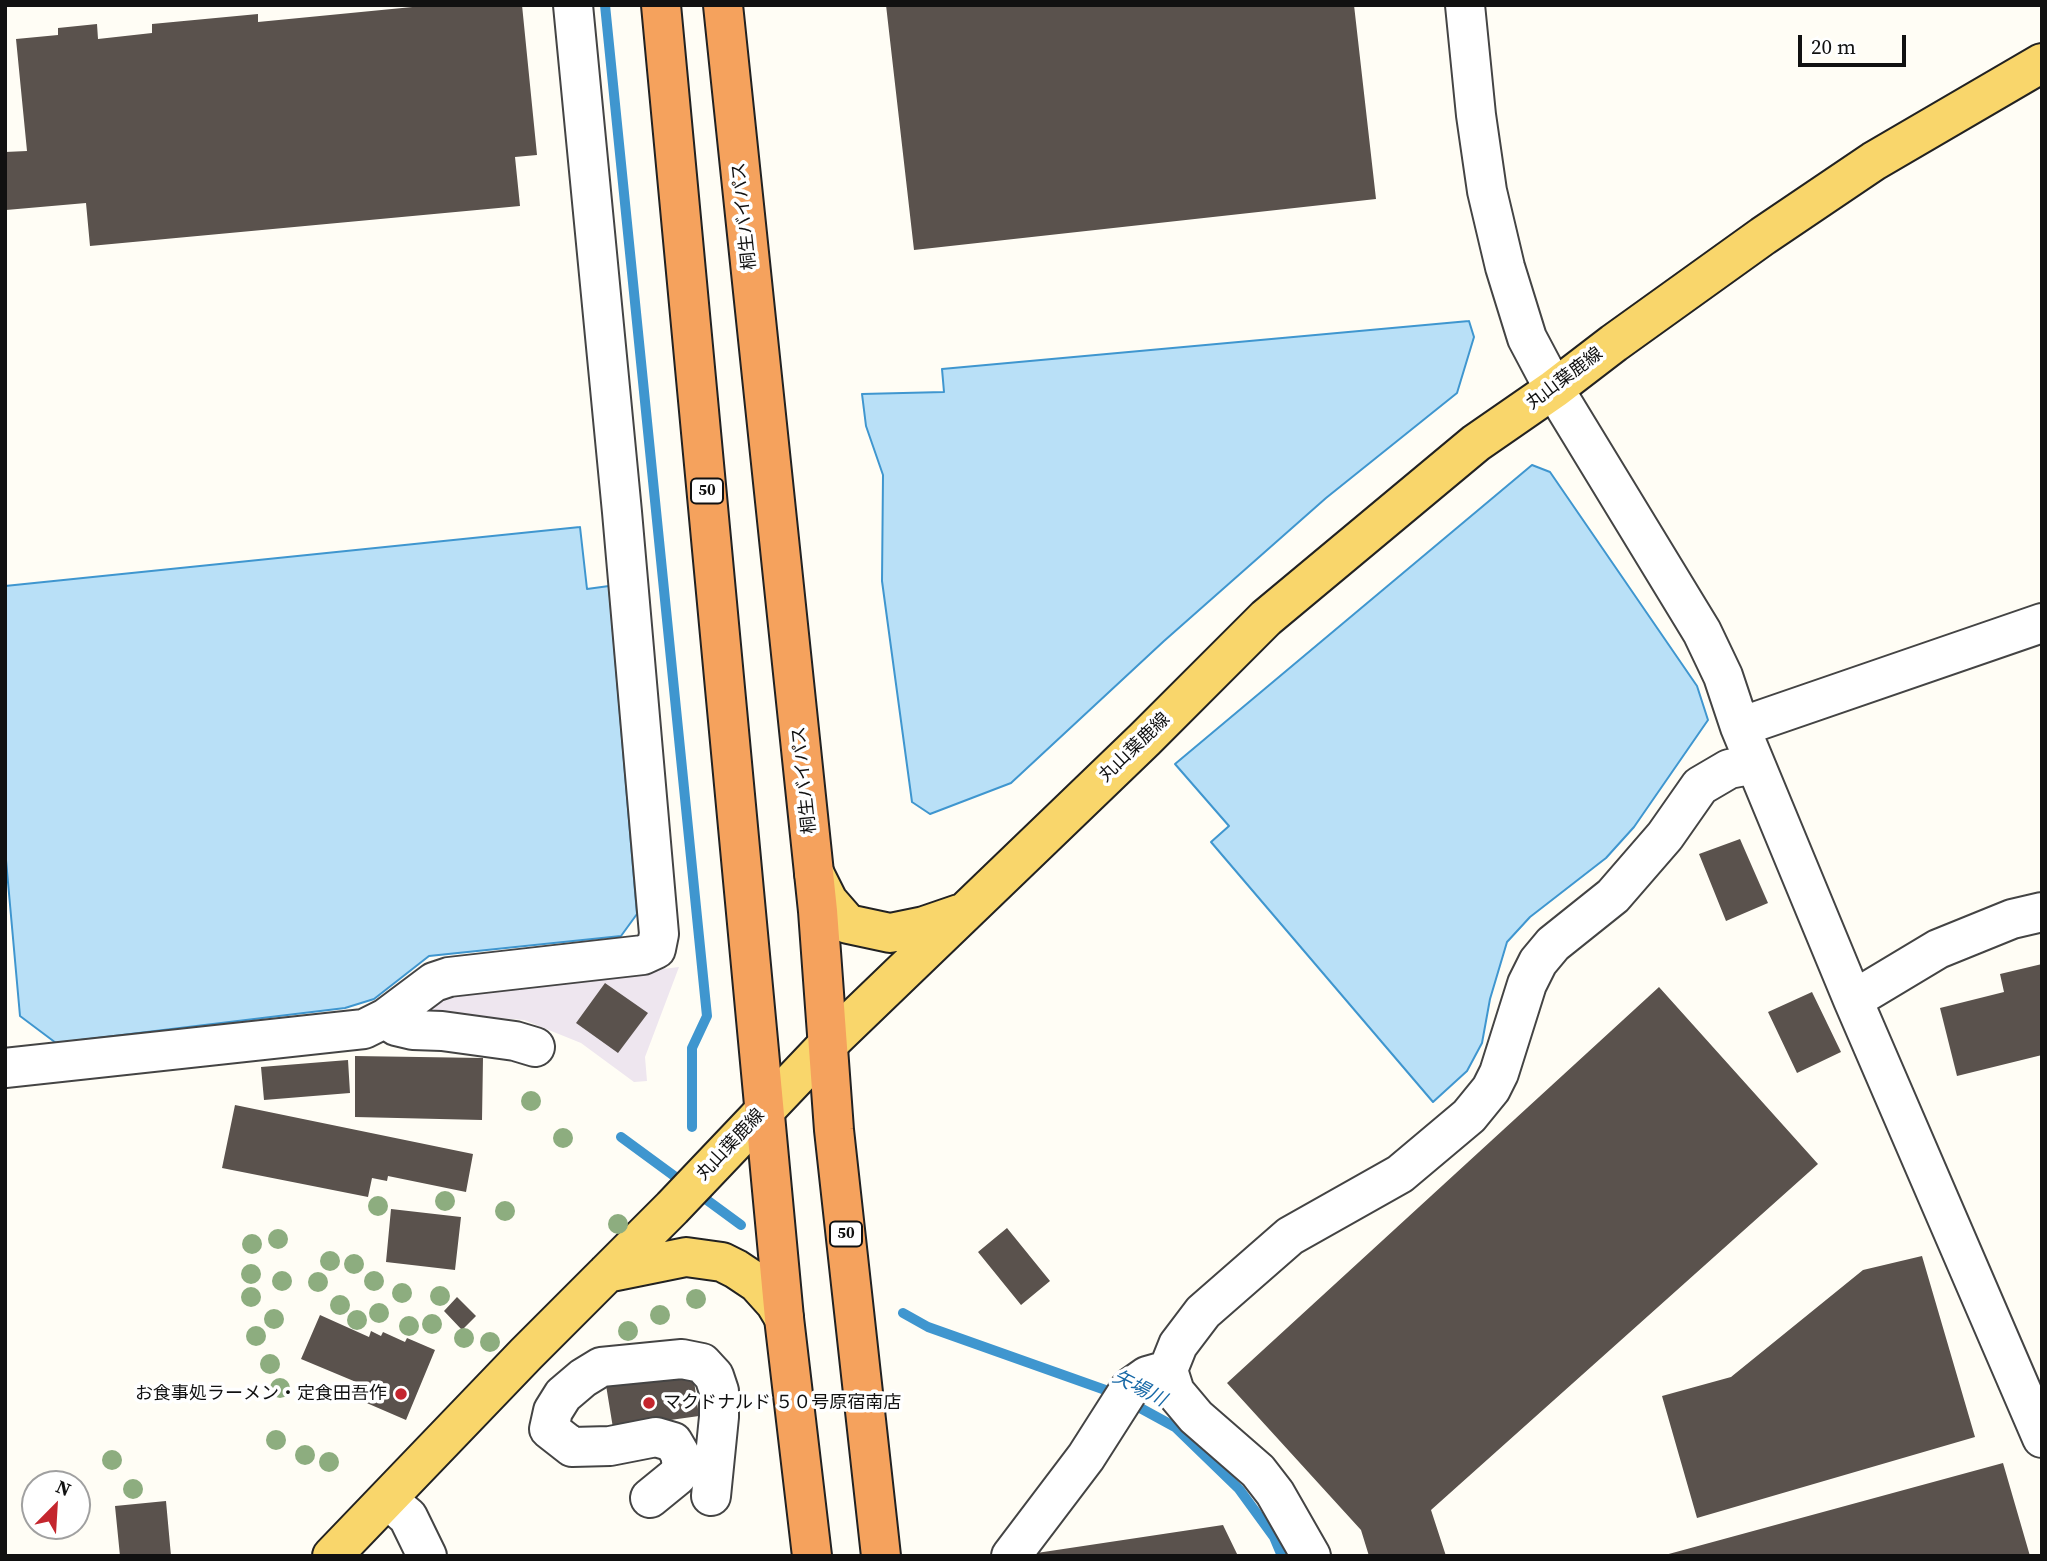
<!DOCTYPE html>
<meta charset="utf-8">
<style>
body{margin:0}
#map{position:relative;width:2047px;height:1561px;overflow:hidden;background:#fffdf5;font-family:"Source Serif 4",serif}
canvas{display:block}
.frame{position:absolute;inset:0;border:7px solid #111;pointer-events:none}
.north{position:absolute;left:21px;top:1470px;width:70px;height:70px;box-sizing:border-box;background:#fff;border:2px solid #a0a0a0;border-radius:50%;rotate:24deg;font-size:19px;font-weight:700;line-height:28px;text-align:center;color:#111}
.north::after{content:'';display:block;margin:auto;width:24px;height:32px;background:#c4262e;clip-path:polygon(50% 0,100% 100%,50% 72%,0 100%)}
.scale{position:absolute;left:1798px;top:35px;width:108px;height:32px;box-sizing:border-box;border:4px solid #111;border-top:0;padding-left:9px;font-size:21px;line-height:24px;white-space:nowrap;color:#111;-webkit-text-stroke:5px #fff;paint-order:stroke}
</style>
<div id="map">
<canvas width="2047" height="1561"></canvas>
<div class="frame"></div>
<div class="north">N</div>
<div class="scale">20 m</div>
</div>
<script>
const context = document.querySelector('canvas').getContext('2d');
context.lineJoin = 'round';
function paint(path, color) { context.fillStyle = color; context.fill(path, 'evenodd'); }
const toPath = rows => new Path2D(rows.map(r => 'M' + r).join(''));
function trace(path, color, width, dash) { context.strokeStyle = color; context.lineWidth = width; context.lineCap = dash ? 'butt' : 'round'; context.setLineDash(dash || []); context.stroke(path); }
function write(font, color, halo, rows, align = 'center') {
  context.font = font + ' "Source Serif 4","Noto Sans JP",serif'; context.lineWidth = 7; context.setLineDash([]); context.textBaseline = 'middle'; context.strokeStyle = halo; context.fillStyle = color; for (const [text, x, y, turn = 0] of rows) {
    context.save(); context.translate(x, y); context.rotate((+turn || 0) * Math.PI / 180); context.textAlign = isNaN(turn) ? turn : align; if (halo) context.strokeText(text, 0, 0); context.fillText(text, 0, 0); context.restore();
  }
}
paint(toPath([
 [679,967,645,1057,647,1081,634,1082,581,1043,524,1020,434,1013,430,1006,447,995]
]), '#eee6ef');
const water = toPath([
 [1469,321,1474,337,1457,393,1326,498,1164,641,1011,783,930,814,912,802,882,581,883,475,866,426,862,394,944,392,942,369,1469,321],
 [1532,465,1550,472,1697,686,1708,720,1634,827,1606,858,1530,917,1507,942,1490,999,1482,1043,1467,1071,1433,1102,1211,842,1229,826,1175,764,1532,465],
 [580,527,587,589,609,586,637,914,621,936,429,956,374,999,345,1008,56,1043,20,1016,5,849,5,586,580,527]
]);
paint(water, '#b9e0f7');
trace(water, '#3f96cf', 2);
trace(toPath([
 [605,5,707,1016,692,1048,692,1127],
 [621,1137,741,1225],
 [903,1313,928,1327,1111,1392,1175,1427,1239,1489,1274,1537,1282,1556]
]), '#3f96cf', 10);
paint(toPath([
 [433,5,522,5,537,155,515,157,520,206,90,246,86,203,6,210,5,152,27,151,16,39,58,35,58,28,97,24,98,39,152,33,152,24,258,14,258,22],
 [886,5,1354,5,1376,199,914,250],
 [1740,839,1768,903,1726,921,1699,854],
 [2042,964,2042,1055,1957,1076,1940,1008,2004,992,2000,974],
 [605,983,648,1013,618,1053,576,1023],
 [1659,987,1818,1164,1431,1510,1446,1556,1369,1556,1361,1530,1227,1383],
 [1812,992,1841,1052,1797,1073,1768,1012],
 [355,1056,483,1058,482,1120,355,1117],
 [348,1060,350,1093,264,1100,261,1067],
 [235,1105,473,1154,466,1192,388,1176,387,1181,372,1178,368,1197,222,1168],
 [391,1209,461,1217,455,1270,386,1262],
 [1007,1228,1050,1281,1021,1305,978,1252],
 [1922,1256,1975,1437,1697,1518,1662,1396,1731,1377,1863,1270],
 [457,1297,476,1316,462,1330,444,1311],
 [320,1315,369,1337,371,1331,381,1336,383,1332,405,1342,407,1338,435,1350,406,1420,362,1401,368,1387,301,1359],
 [692,1367,699,1416,613,1428,605,1379],
 [2003,1463,2030,1556,1665,1556,1665,1555],
 [166,1501,171,1556,120,1556,115,1506],
 [1223,1525,1238,1556,1031,1556,1030,1554]
]), '#5a524d');
const minor = toPath([
 [1465,5,1476,115,1487,191,1505,267,1527,338,1554,389,1702,632,1723,676,1740,727,1853,1000,2042,1438],
 [1740,727,2042,623],
 [1853,1000,1938,949,2012,919,2042,912],
 [386,1018,396,1026,413,1030,442,1031,515,1041,535,1047],
 [5,1068,364,1029,386,1018,434,982,449,977,643,955,656,949,659,934,622,512,573,5],
 [650,1498,677,1476,682,1466,680,1454,673,1442,656,1437,610,1446,572,1447,549,1429,553,1411,563,1395,583,1378,601,1367,682,1359,702,1363,714,1376,719,1391,719,1417,711,1496],
 [388,1500,408,1517,427,1556],
 [1011,1556,1086,1457,1130,1388,1147,1376,1168,1370],
 [1311,1556,1275,1493,1258,1471,1196,1417,1175,1392,1168,1370,1178,1345,1203,1312,1290,1236,1400,1174,1469,1116,1491,1089,1499,1073,1527,984,1538,962,1553,944,1613,896,1665,836,1700,786,1729,769,1755,764]
]);
const major = toPath([
 [814,873,828,901,848,924,890,933,924,926,959,914],
 [607,1273,686,1257,722,1262,736,1269,757,1283,775,1303,784,1318],
 [332,1556,526,1354,672,1208,829,1043,1145,739,1266,618,1476,443,1554,389,1614,343,1763,236,1874,161,2042,63]
]);
const highway = toPath([
 [661,5,784,1318,812,1556],
 [723,5,818,911,834,1130,881,1556]
]);
trace(minor, '#444', 42);
trace(major, '#222', 42);
trace(highway, '#222', 42);
trace(minor, '#fff', 38);
trace(major, '#f9d66b', 38);
trace(highway, '#f5a25d', 38);
context.fillStyle = '#8dad7f';
for (const [x, y] of [
 [531,1101],
 [563,1138],
 [445,1201],
 [378,1206],
 [505,1211],
 [618,1224],
 [278,1239],
 [252,1244],
 [330,1261],
 [354,1264],
 [251,1274],
 [282,1281],
 [374,1281],
 [318,1282],
 [402,1293],
 [440,1296],
 [251,1297],
 [696,1299],
 [340,1305],
 [379,1313],
 [660,1315],
 [274,1319],
 [357,1320],
 [432,1324],
 [409,1326],
 [628,1331],
 [256,1336],
 [464,1338],
 [490,1342],
 [270,1364],
 [280,1388],
 [276,1440],
 [305,1455],
 [112,1460],
 [329,1462],
 [133,1489]
]) { context.beginPath(); context.arc(x, y, 10, 0, 2 * Math.PI); context.fill(); }
for (const [x, y, r, color] of [
 [401,1394,7,"#c4262e"],
 [649,1403,7,"#c4262e"]
]) { const dot = new Path2D(); dot.arc(x, y, r, 0, 2 * Math.PI); context.fillStyle = color; context.fill(dot); trace(dot, '#fff', 2.5); }
for (const [x, y, w] of [
 [707,491,32],
 [846,1234,32]
]) { const box = new Path2D(); box.roundRect(x - w / 2, y - 12.5, w, 25, 5); context.fillStyle = '#fff'; context.fill(box); trace(box, '#111', 2); }
write('bold 16px', '#111', null, [
 ["50",707,491],
 ["50",846,1234]
]);
write('18px', '#111', '#fff', [
 ["桐生バイパス",745,216,-96],
 ["丸山葉鹿線",1565,379,-37],
 ["丸山葉鹿線",1135,748,-44],
 ["桐生バイパス",805,780,-96],
 ["丸山葉鹿線",731,1145,-47]
]);
write('18px', '#111', '#fff', [
 ["お食事処ラーメン・定食田吾作",387,1394],
 ["マクドナルド ５０号原宿南店",663,1403,"left"]
], 'right');
write('italic 19px', '#1768a6', '#fff', [
 ["矢場川",1139,1389,27]
]);
</script>
